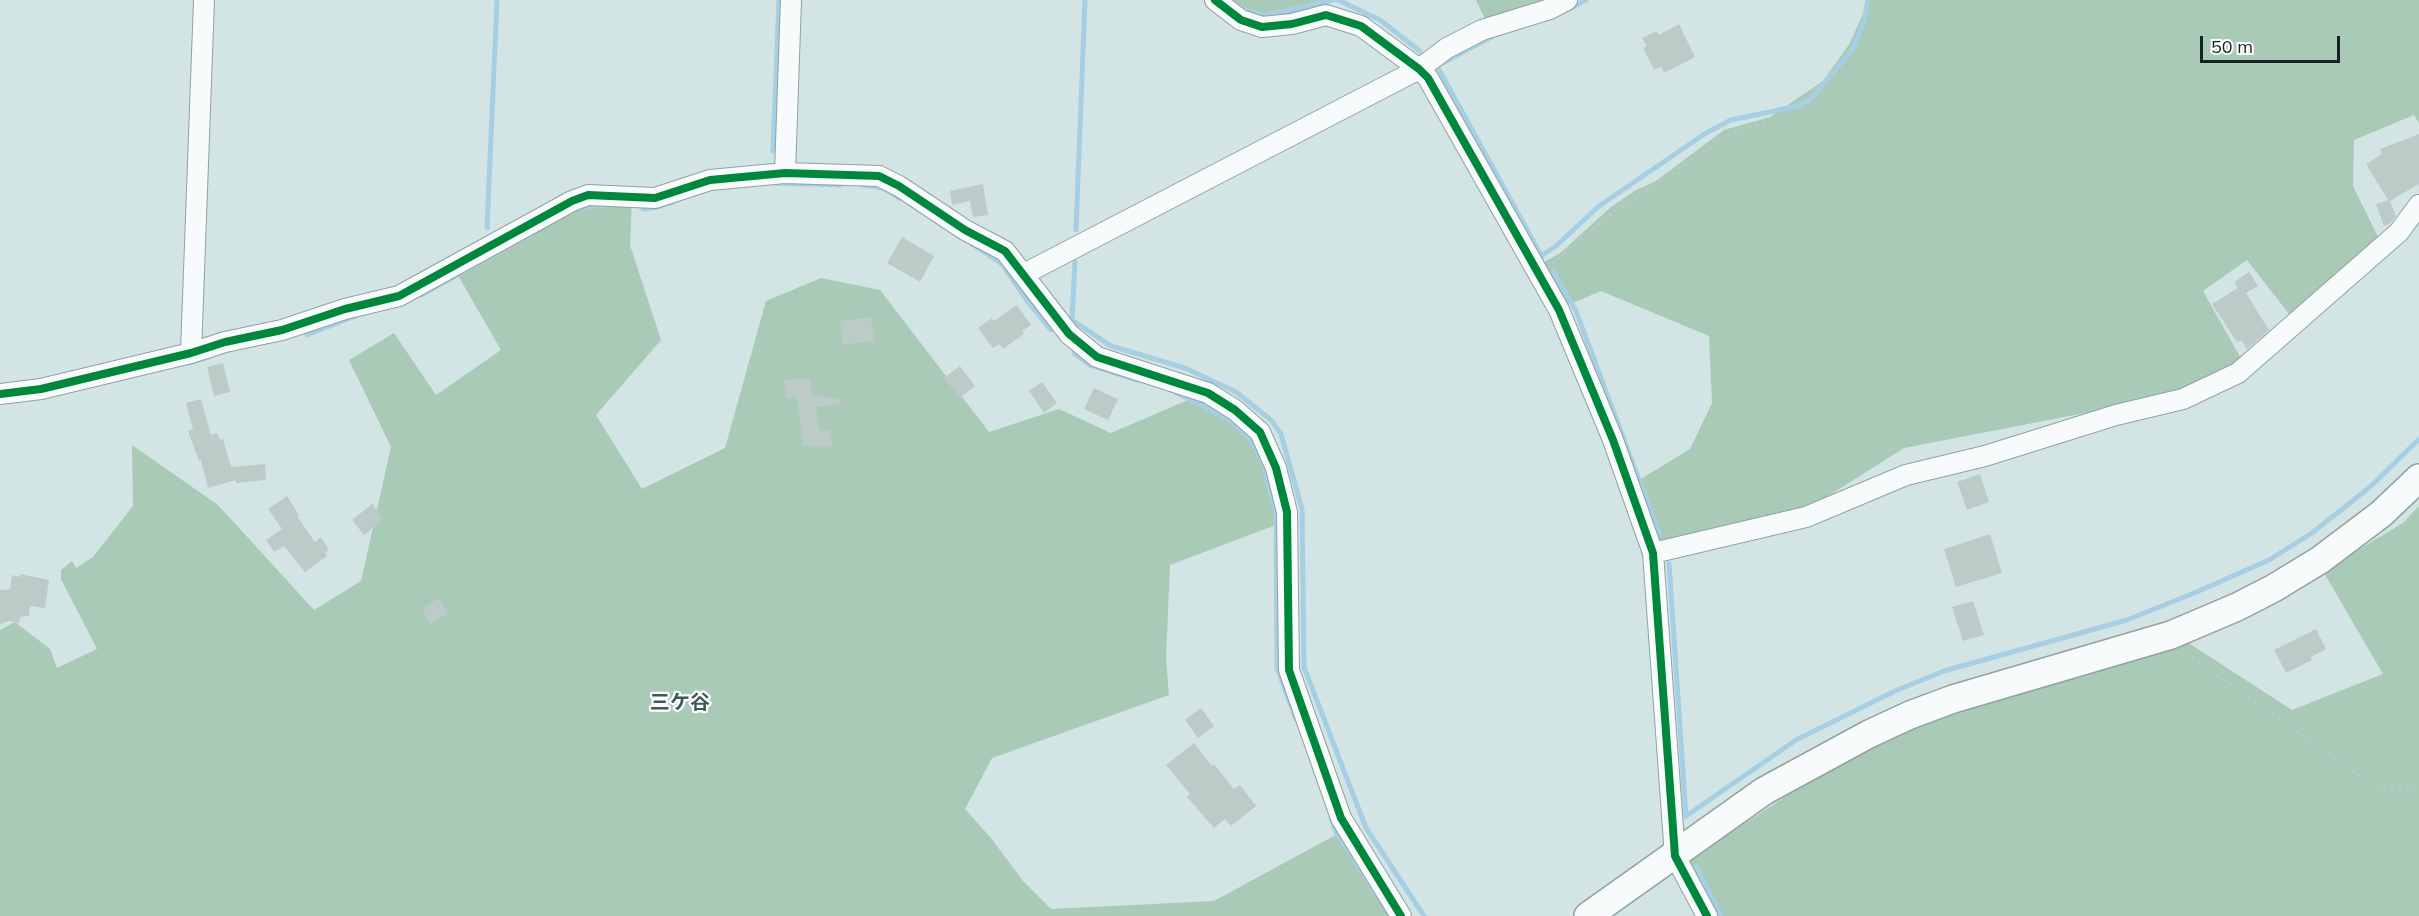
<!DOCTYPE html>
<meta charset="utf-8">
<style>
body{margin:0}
#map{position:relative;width:2419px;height:916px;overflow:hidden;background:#d2e5e4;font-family:Mulish,sans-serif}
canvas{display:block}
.scale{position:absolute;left:2200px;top:36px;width:140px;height:27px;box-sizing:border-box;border:3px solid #162323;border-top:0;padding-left:8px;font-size:18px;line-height:21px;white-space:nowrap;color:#162323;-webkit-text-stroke:4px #fff;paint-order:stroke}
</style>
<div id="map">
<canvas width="2419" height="916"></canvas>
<div class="scale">50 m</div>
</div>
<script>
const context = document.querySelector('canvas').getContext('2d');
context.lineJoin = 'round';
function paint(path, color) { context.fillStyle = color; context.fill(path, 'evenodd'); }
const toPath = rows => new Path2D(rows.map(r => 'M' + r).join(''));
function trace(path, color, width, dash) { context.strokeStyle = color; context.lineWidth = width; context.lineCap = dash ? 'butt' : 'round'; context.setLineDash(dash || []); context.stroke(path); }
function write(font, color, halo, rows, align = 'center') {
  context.font = font + ' Mulish,"Noto Sans JP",sans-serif'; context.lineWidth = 4.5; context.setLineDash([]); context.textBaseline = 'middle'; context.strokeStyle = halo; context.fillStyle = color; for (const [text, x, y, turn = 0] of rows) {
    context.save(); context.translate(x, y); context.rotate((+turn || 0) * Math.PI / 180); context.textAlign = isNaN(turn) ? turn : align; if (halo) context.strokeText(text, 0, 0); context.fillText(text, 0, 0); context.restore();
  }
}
paint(toPath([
 [1225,0,1327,0,1331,9,1269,21,1246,17],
 [1476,0,1549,0,1486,21],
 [1869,0,2419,0,2419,123,2414,115,2354,140,2353,186,2381,243,2293,319,2247,260,2203,291,2243,362,2204,383,2152,400,1904,448,1814,505,1665,546,1660,540,1636,482,1690,449,1712,403,1709,336,1601,291,1566,306,1542,263,1559,254,1611,207,1636,190,1656,181,1724,130,1770,117,1823,81,1850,43],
 [632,201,630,245,661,340,596,415,642,489,725,448,766,301,821,278,880,290,989,432,1059,409,1111,433,1202,394,1254,437,1270,470,1281,523,1170,565,1166,659,1169,695,992,758,965,809,991,838,1023,881,1051,909,1214,901,1341,832,1395,916,0,916,0,630,15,622,50,649,57,668,97,649,61,579,61,570,72,561,76,568,93,557,133,506,132,445,218,505,314,610,361,581,391,447,349,360,394,333,436,395,501,350,456,272,587,202],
 [2419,506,2419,916,1719,916,1690,862,1702,851,1851,754,1902,730,1975,705,2184,640,2292,710,2383,674,2323,571,2403,523]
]), '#a8cab7');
trace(toPath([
 [1338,0,1380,20,1420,51],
 [1239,7,1246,11,1265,15,1333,0],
 [1569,9,1586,0],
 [1493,36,1437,66,1542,257],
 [773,151,779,0],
 [773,183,840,185],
 [863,185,883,188,899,198],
 [581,207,610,205],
 [643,209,658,207,673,202],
 [487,228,497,0],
 [1076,230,1085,0],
 [972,244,1002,264,1028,302,1051,330],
 [1541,256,1556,246,1599,206,1706,133,1731,120,1798,106,1810,100,1853,49,1864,21,1868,0],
 [1075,262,1072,320,1111,346,1185,368,1236,392,1271,420,1281,434,1302,509,1304,667,1366,828,1424,916],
 [1553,271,1576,311,1660,536],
 [421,295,531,234],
 [307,335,355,316],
 [1074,353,1090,365,1137,380],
 [188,363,208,357],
 [1175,392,1231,421,1251,440,1263,463,1276,516,1277,668,1296,719],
 [1669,564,1686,816],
 [1686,816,1796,740,1895,691,1944,671,2127,620,2192,594,2269,560,2312,533,2370,487,2419,439],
 [1331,818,1336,832,1375,892],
 [1696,866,1721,916]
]), '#a6cfe4', 5);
paint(toPath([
 [1679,24,1695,57,1664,73,1661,67,1654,70,1643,48,1647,46,1642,38,1657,31,1659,35],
 [2419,134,2419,184,2390,201,2396,216,2390,223,2384,226,2376,204,2388,200,2366,164,2382,154,2380,149],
 [983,184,988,215,973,217,970,201,952,205,950,191],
 [902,237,934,256,920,282,887,263],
 [2249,272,2258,286,2246,293,2269,330,2247,349,2241,340,2237,342,2212,304,2238,288,2234,282],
 [1017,305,1031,325,1022,331,1024,334,1003,349,999,344,993,348,978,328,992,318,994,321],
 [871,317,874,341,843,345,840,321],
 [223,363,230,392,214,396,207,367],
 [960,366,975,386,960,398,944,378],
 [810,378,812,394,841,400,841,404,816,407,819,431,831,430,832,446,803,446,797,397,786,398,784,380],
 [1042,382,1057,403,1044,413,1029,391],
 [1094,388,1118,399,1108,420,1084,409],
 [201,399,211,435,217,433,220,440,223,439,231,467,265,464,266,480,236,483,236,480,208,488,201,460,199,461,188,431,193,429,186,403],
 [1980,474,1989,502,1967,510,1957,482],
 [287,496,299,515,297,516,315,542,321,537,329,550,325,553,327,556,305,572,284,546,274,552,266,540,282,529,268,509],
 [372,504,384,520,364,535,352,520],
 [1990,534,2002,573,1956,587,1944,549],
 [20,574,49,580,45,608,30,606,29,616,20,617,19,623,9,621,0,624,0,590,10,589,12,575,20,577],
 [439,598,448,613,431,624,422,609],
 [1973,601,1984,635,1963,641,1952,607],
 [2316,629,2326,649,2311,657,2312,660,2286,673,2274,650],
 [1201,708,1214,726,1198,738,1185,720],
 [1194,743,1212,766,1214,764,1234,789,1240,785,1256,806,1231,826,1225,819,1214,828,1187,797,1190,794,1166,765]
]), '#bdcbc8');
const street = toPath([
 [1215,0,1241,20,1262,27,1292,24,1326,15,1361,26,1419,69,1428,78,1559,310,1613,440,1653,553,1675,856,1707,916],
 [785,173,791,0],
 [1024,274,1419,69,1447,48,1482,30,1550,9,1567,0],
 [191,353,204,0],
 [0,394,41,389,191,353,225,342,282,330,345,309,399,296,572,201,588,195,655,198,710,180,785,173,879,176,899,186,965,230,1005,251,1069,334,1097,357,1208,393,1235,410,1260,432,1276,468,1287,512,1289,670,1341,818,1401,916],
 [1653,553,1806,517,1906,475,1985,456,2116,415,2183,399,2238,373,2399,232,2419,205]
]);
const secondary = toPath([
 [1588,916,1764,791,1869,734,1910,715,1953,699,2171,635,2237,607,2274,588,2320,560,2381,514,2419,478]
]);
trace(street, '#92a1a0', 22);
trace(secondary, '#92a1a0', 30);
trace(toPath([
 [1552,264,1612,213,1658,183,1721,138,1755,125,1769,123],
 [2186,653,2359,776,2383,789,2419,786]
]), '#bfc6c6', 3, [3, 4.5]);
trace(street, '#f8fbfb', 20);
trace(secondary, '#f8fbfb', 27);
trace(toPath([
 [1215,0,1241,20,1262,27,1292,24,1326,15,1361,26,1419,69,1428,78,1559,310,1613,440,1653,553,1675,856,1707,916],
 [0,394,41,389,191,353,225,342,282,330,345,309,399,296,572,201,588,195,655,198,710,180,785,173,879,176,899,186,965,230,1005,251,1069,334,1097,357,1208,393,1235,410,1260,432,1276,468,1287,512,1289,670,1341,818,1401,916]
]), '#00873e', 8);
write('bold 20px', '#3c5b5a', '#fff', [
 ["三ケ谷",680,703]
]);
</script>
